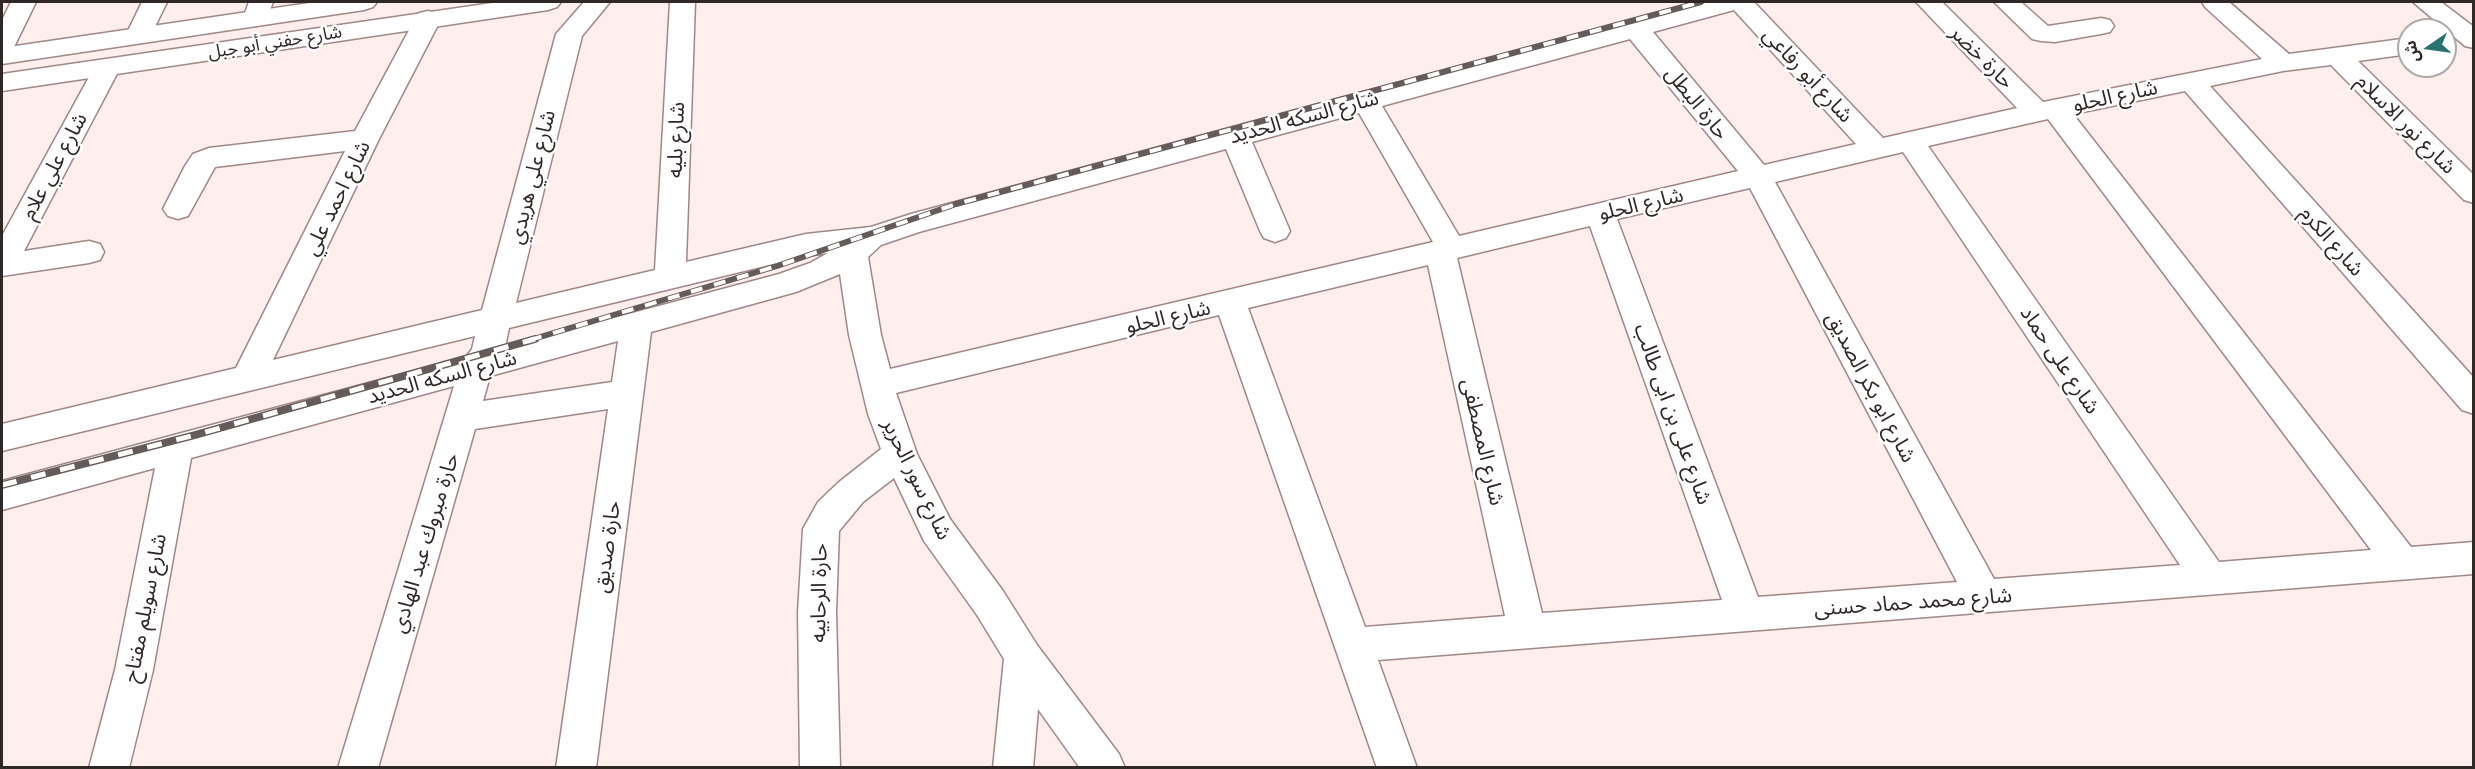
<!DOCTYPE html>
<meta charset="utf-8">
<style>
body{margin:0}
#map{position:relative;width:2475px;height:769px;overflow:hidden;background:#fee;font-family:Lato,"Noto Sans Arabic",sans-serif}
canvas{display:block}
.frame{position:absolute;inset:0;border:3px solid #302727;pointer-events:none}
.north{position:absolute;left:2397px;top:18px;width:60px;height:60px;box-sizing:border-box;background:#fff;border:2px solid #aca9a9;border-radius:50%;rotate:257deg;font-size:16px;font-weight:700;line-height:24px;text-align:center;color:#302727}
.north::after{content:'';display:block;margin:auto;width:21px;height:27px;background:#297370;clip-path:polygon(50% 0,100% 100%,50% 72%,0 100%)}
</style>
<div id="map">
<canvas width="2475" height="769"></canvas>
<div class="frame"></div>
<div class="north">ش</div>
</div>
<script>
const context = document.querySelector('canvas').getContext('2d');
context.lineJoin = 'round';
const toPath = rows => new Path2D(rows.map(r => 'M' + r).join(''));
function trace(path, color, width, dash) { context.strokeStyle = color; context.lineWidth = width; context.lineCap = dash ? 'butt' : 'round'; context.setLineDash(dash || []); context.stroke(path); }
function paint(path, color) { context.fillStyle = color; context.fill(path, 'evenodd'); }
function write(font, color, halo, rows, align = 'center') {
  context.font = font + ' Lato,"Noto Sans Arabic",sans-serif'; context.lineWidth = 5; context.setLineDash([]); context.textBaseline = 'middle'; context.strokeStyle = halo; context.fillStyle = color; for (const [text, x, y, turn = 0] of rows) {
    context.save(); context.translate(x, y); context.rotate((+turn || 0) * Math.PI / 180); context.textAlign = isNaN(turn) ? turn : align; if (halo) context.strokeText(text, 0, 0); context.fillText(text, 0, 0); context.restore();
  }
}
const minor = toPath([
 [11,2,36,2,15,45,11,51,2,53,2,20,11,2],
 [142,2,167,2,148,41,139,43,130,41,126,35,142,2],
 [249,2,273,2,265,24,256,26,247,24,243,18,249,2],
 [584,2,610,2,582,36,516,303,655,270,670,2,695,2,686,262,806,234,871,227,911,214,1355,94,1709,2,1754,2,1883,138,2017,108,1916,2,1942,2,2043,102,2262,59,2205,7,2202,2,2229,2,2289,54,2409,38,2409,54,2358,61,2474,175,2474,203,2464,200,2331,65,2283,71,2210,86,2474,378,2474,414,2462,410,2185,91,2073,114,2411,547,2474,542,2474,574,1378,660,1417,768,1377,768,1219,315,896,393,917,454,950,519,1003,591,1037,645,1119,754,1125,768,1080,768,1038,709,1033,768,993,768,1004,659,977,615,924,541,894,478,863,502,839,531,836,612,840,768,800,768,798,612,803,529,818,502,839,482,881,449,868,414,849,335,840,274,796,292,651,332,596,768,556,768,608,409,475,429,378,768,338,768,454,386,191,458,153,670,129,768,89,768,115,670,155,468,2,510,2,481,466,357,472,349,475,336,2,451,2,424,236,368,345,151,215,167,188,216,178,219,168,216,163,209,185,166,193,154,209,148,355,131,415,19,419,13,428,11,437,13,441,19,379,139,273,360,482,310,556,34,584,2],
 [1734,10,1856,144,1764,165,1653,32,1734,10],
 [1630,39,1738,171,1459,236,1382,106,1630,39],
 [1359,113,1433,242,890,369,881,335,868,257,881,245,919,232,1226,149,1260,231,1264,238,1275,242,1286,238,1290,231,1252,142,1359,113],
 [2048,119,2371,550,2219,562,1928,146,2048,119],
 [1903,152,2180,565,1994,579,1775,182,1903,152],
 [1750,188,1957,582,1758,597,1617,219,1750,188],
 [1590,226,1722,600,1542,613,1457,258,1590,226],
 [828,253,810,263,779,274,505,347,509,328,806,256,828,253],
 [1428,265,1505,616,1365,627,1248,308,1428,265],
 [618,341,612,382,483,401,490,376,618,341],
 [1994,2,2021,2,2048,26,2101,18,2110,20,2114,26,2110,32,2101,34,2055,42,2041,41,2032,39,1994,2],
 [2413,2,2441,2,2474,27,2474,48,2465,46,2413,2],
 [107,60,116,62,120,68,24,251,89,241,100,244,104,252,100,260,89,263,2,276,2,236,94,68,98,62,107,60]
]);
const tertiary = toPath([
 [316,2,377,2,373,7,364,10,2,64,2,48,316,2],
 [499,2,561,2,557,7,548,10,2,91,2,74,499,2]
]);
trace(minor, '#a08788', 3);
trace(tertiary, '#a08788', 3);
paint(minor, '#fff');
paint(tertiary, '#fff');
const railFar1 = toPath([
 [530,340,777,266,956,204,1701,2]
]);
const rail = toPath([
 [2,485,195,435,535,339]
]);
trace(railFar1, '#665b5b', 6);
trace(rail, '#665b5b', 8);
trace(railFar1, '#fff', 4, [12]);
trace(rail, '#fff', 5, [15]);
write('18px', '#302727', '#fff', [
 ["شارع حفني أبو جبل",275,42,-9]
]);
write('21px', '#302727', '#fff', [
 ["حارة خضر",1982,57,45],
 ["شارع أبو رفاعي",1808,75,47],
 ["شارع الحلو",2115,96,-12],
 ["حارة البطل",1697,103,51],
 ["شارع السكه الحديد",1304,117,-15],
 ["شارع نور الاسلام",2406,124,45],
 ["شارع بليه",676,140,-88],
 ["شارع علي علام",54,166,-62],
 ["شارع علي هريدي",532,177,-76],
 ["شارع احمد علي",337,198,-64],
 ["شارع الحلو",1641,204,-13],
 ["شارع الكرم",2332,241,49],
 ["شارع الحلو",1168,317,-13],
 ["شارع على حماد",2060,360,56],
 ["شارع السكه الحديد",442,377,-15],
 ["شارع ابو بكر الصديق",1871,387,62],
 ["شارع على بن ابى طالب",1673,414,70],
 ["شارع المصطفى",1483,442,77],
 ["شارع سور الحرير",917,479,64],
 ["حارة مبروك عبد الهادي",425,543,-73],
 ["حارة صديق",607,547,-82],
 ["حارة الرحابيه",819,593,-89],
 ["شارع محمد حماد حسنى",1913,602,-4],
 ["شارع سويلم مفتاح",145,608,-79]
]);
</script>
